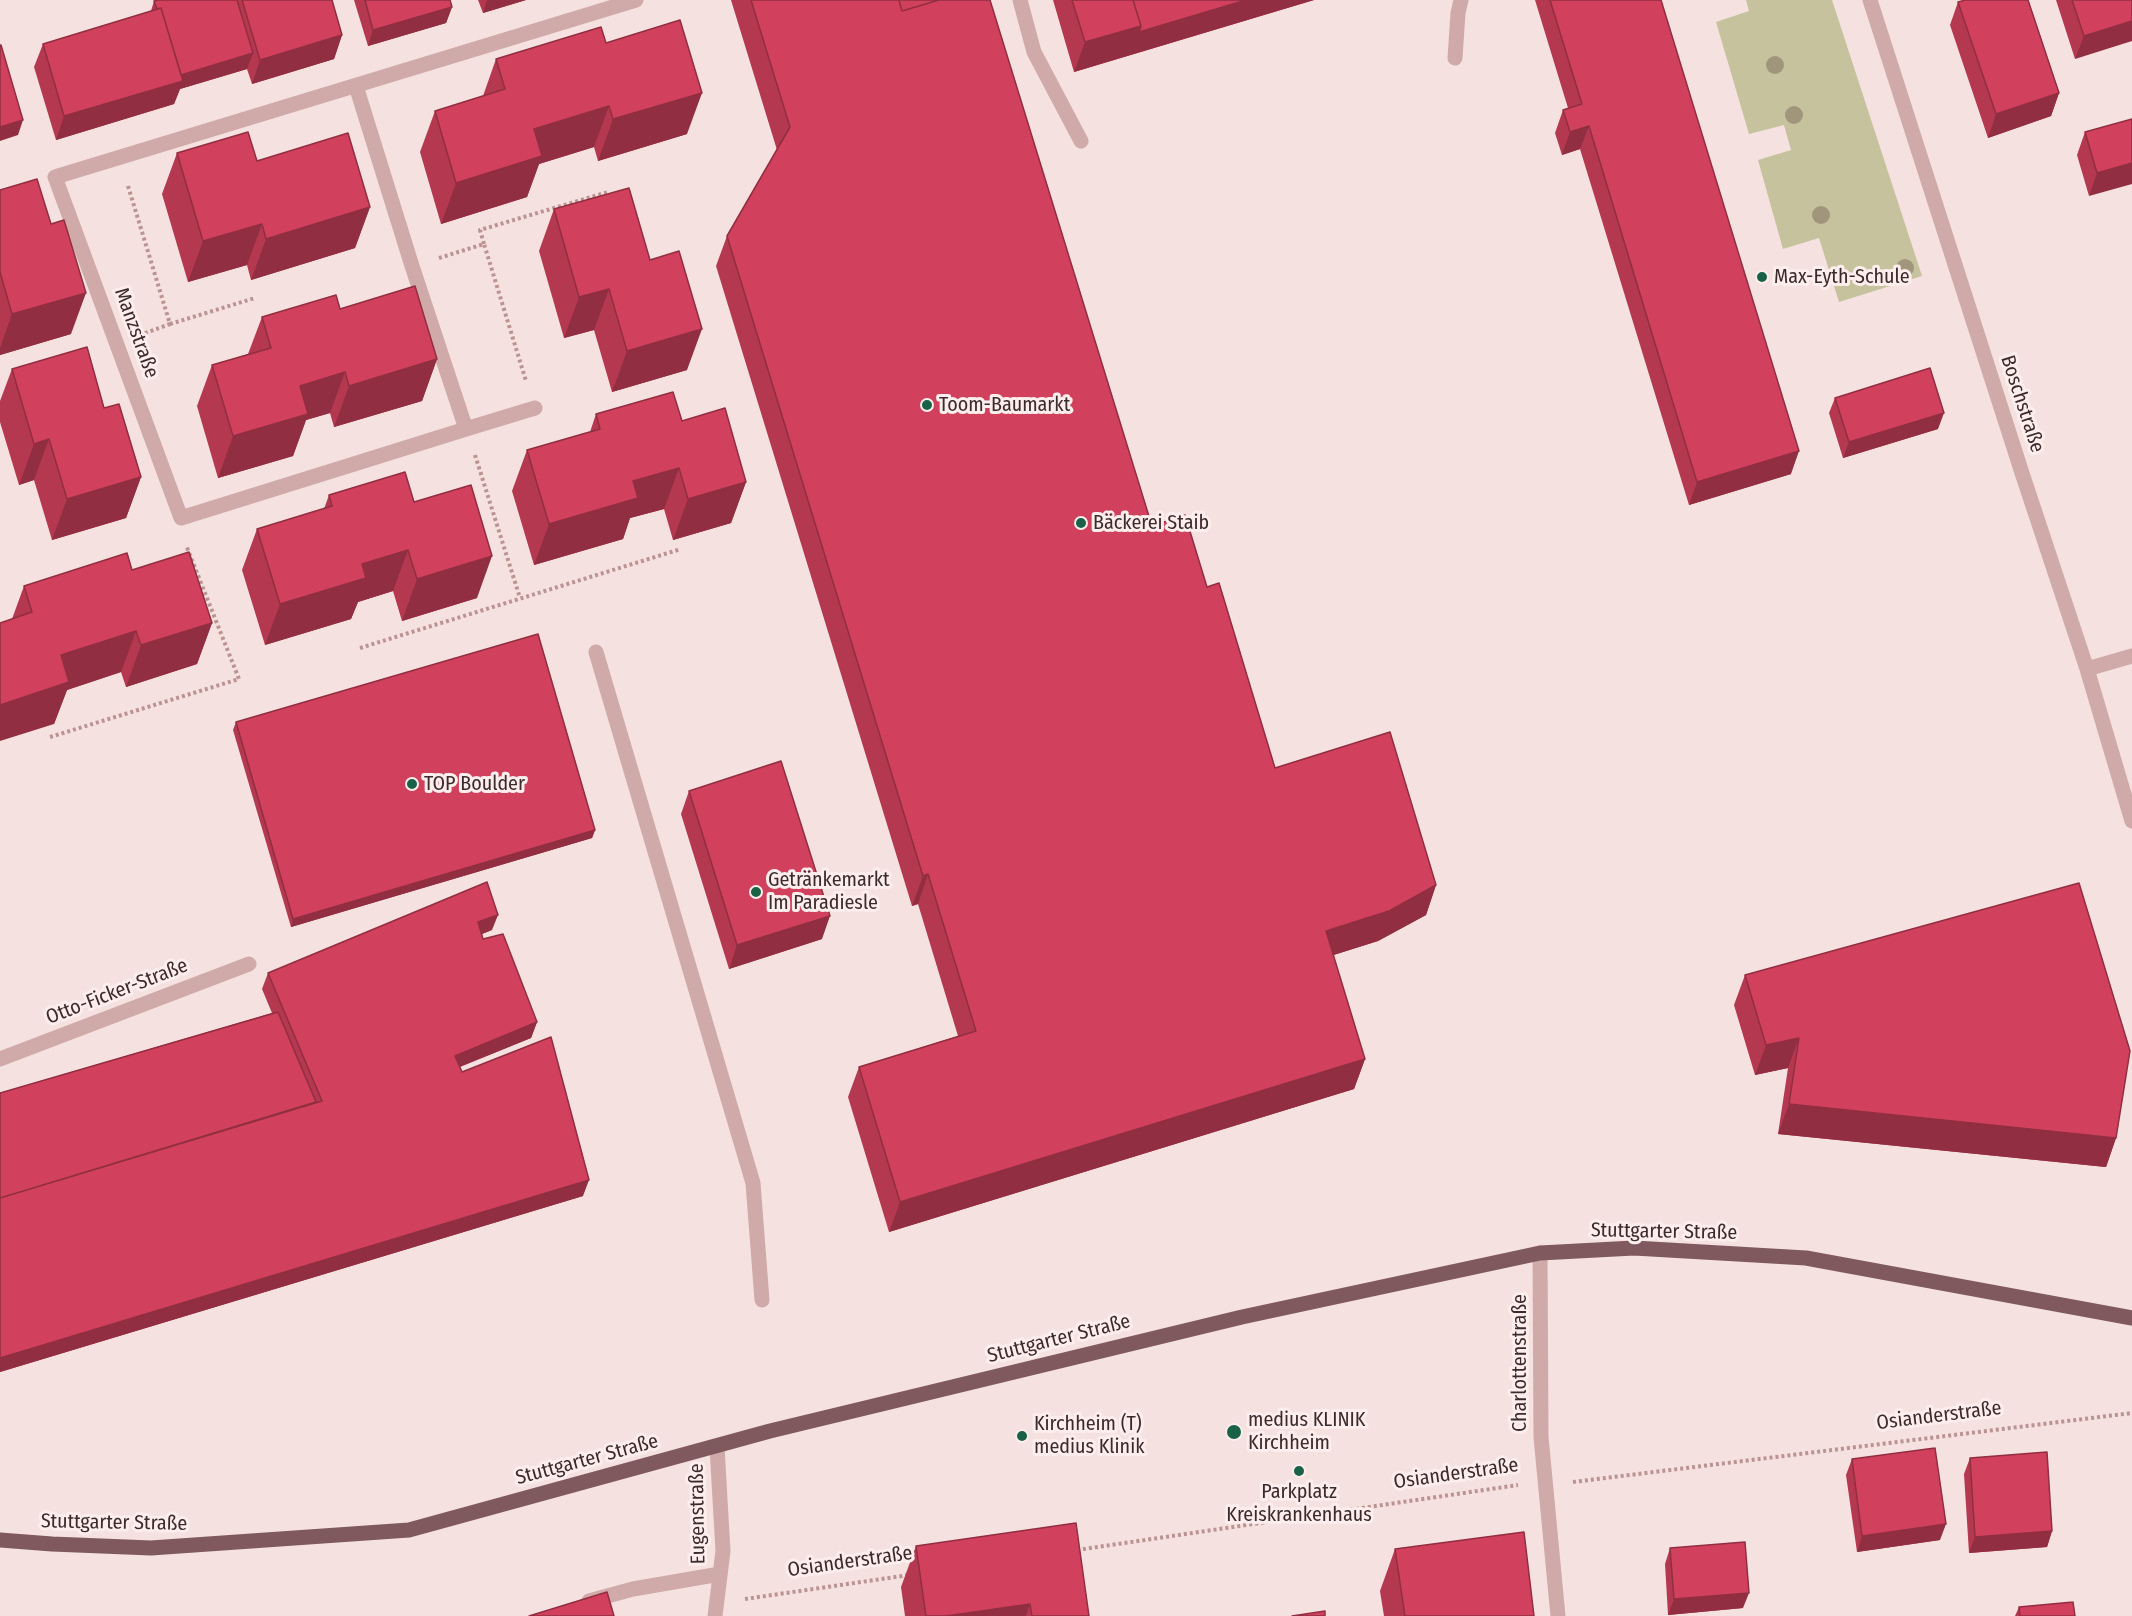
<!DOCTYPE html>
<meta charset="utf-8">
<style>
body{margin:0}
canvas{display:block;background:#f5e1df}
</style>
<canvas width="2132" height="1616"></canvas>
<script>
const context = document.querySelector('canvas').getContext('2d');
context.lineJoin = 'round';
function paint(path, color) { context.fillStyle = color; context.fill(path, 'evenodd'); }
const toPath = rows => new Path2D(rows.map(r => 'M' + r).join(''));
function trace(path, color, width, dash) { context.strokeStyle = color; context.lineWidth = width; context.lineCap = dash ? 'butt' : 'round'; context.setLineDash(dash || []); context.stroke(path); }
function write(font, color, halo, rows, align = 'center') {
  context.font = font + ' "Fira Sans Condensed",sans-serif'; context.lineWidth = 6; context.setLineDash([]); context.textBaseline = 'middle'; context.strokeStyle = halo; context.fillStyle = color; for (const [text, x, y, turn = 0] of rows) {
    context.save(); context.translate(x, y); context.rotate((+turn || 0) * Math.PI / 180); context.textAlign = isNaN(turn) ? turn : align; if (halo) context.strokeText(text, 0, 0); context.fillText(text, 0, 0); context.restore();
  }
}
paint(toPath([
 [1746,0,1832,0,1922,276,1839,302,1819,238,1783,249,1758,160,1791,150,1784,125,1749,134,1716,22,1749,11]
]), '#c6c29d');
trace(toPath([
 [128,186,170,324,143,334],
 [484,244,480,230,608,192],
 [439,258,484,244,526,381],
 [170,324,255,298],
 [475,455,520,598],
 [360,648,681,549],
 [50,737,239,679,186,545],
 [1573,1482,2132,1413],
 [1077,1550,1518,1485],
 [745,1599,909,1575]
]), '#bb9393', 4, [3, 3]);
trace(toPath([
 [1020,0,1034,52,1081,141],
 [1870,0,2022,473,2087,669,2132,821],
 [1455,58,1458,13,1461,0],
 [356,86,412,266,466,429,181,518,55,177,636,0],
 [466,429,535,408],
 [596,652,753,1183,762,1300],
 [2087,669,2132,656],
 [0,1059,249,964],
 [1540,1253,1541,1437,1558,1616],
 [589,1601,633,1589,720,1574],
 [715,1616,723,1551,717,1447]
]), '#cfaaa9', 15);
trace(toPath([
 [0,1540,52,1544,151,1548,409,1530,770,1431,1242,1317,1540,1253,1634,1248,1806,1258,2132,1318]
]), '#7f595d', 15);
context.fillStyle = '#a1967b';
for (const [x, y] of [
 [1775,65],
 [1794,115],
 [1821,215],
 [1905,268]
]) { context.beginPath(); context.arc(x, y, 9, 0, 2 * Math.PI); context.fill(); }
paint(toPath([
 [158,0,332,0,342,35,334,59,252,84,247,69,180,89,174,104,56,140,34,67,43,44,151,11,154,1],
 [354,0,450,0,452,7,446,23,368,46],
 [478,0,526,0,483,13],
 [731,0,990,0,1152,526,1207,587,1275,768,1436,885,1426,915,1378,941,1333,955,1365,1059,1354,1089,889,1232,848,1097,859,1067,958,1036,918,904,912,906,716,266,727,236,777,150],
 [1053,0,1314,0,1074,72],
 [1535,0,1661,0,1791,474,1689,505,1580,149,1562,155,1555,133,1563,110,1568,108],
 [2056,0,2132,0,2075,59],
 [1958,2,2059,93,2051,116,1988,138,1950,25],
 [606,43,687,134,598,161,594,147,539,164,527,197,441,224,420,152,435,111,483,96,496,59],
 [2132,119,2089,196,2077,155,2085,132],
 [177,153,257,161,370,207,355,248,251,280,247,265,188,282,162,194],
 [0,190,71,334,0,355],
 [554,209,650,260,687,370,612,392,594,330,564,338,539,251],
 [340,309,437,359,422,401,334,427,330,413,306,420,293,456,218,478,197,406,212,365,248,354,262,317],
 [12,369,104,408,141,477,126,518,52,540,34,480,19,485,0,422,0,401],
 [1835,398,1938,429,1843,458,1829,413],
 [596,414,682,421,746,482,731,523,673,540,664,509,630,518,623,539,534,565,512,491,527,450,590,432],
 [329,495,414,502,477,598,402,621,393,591,358,602,351,619,265,645,242,570,257,529,324,509],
 [132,570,212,623,197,664,126,687,121,672,67,690,54,724,12,619,24,586],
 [236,722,595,830,592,838,291,927,233,730],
 [689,791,822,939,729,969,681,814],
 [492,930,482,934,483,939,537,1022,531,1038,460,1067,462,1072,583,1196,0,1372,0,1093,272,1013,262,989,268,973],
 [1745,975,2116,1138,2106,1167,1778,1134,1788,1068,1755,1075,1734,1005],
 [1970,1458,2052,1531,2047,1547,1969,1553,1964,1474],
 [1852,1459,1940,1540,1857,1552,1846,1475],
 [916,1546,1089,1616,905,1616,901,1587],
 [1670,1548,1743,1608,1668,1615,1665,1564],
 [1395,1549,1534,1616,1384,1616,1380,1591],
 [2019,1607,2075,1616,2015,1616]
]), '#b43850');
paint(toPath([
 [487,0,526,0,483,13],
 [1246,0,1314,0,1074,72,1085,42,1141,26],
 [452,7,446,23,368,46,373,30],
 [2132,21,2132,41,2075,59,2084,36],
 [342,35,334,59,252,84,260,60],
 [253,53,247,69,180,89,174,104,56,140,64,116,177,76],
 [702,93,687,134,598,161,613,119],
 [2059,93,2051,116,1988,138,1996,114],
 [609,106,594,147,539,164,527,197,441,224,456,183,534,129],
 [23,120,18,135,0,141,0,127],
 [1589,126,1580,149,1562,155,1570,132],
 [2132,163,2132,184,2089,196,2097,173],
 [370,207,355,248,251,280,266,239],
 [262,224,247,265,188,282,203,241],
 [609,289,594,330,564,338,579,297],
 [86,293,71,334,0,355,0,348,12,314],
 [702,329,687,370,612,392,627,351],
 [437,359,422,401,334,427,349,386],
 [345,372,330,413,306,420,293,456,218,478,233,436,300,386],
 [1944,413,1938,429,1843,458,1849,442],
 [49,439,34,480,19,485,34,444],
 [1799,451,1791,474,1689,505,1697,482],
 [679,468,664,509,630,518,623,539,534,565,549,524,633,481],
 [141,477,126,518,52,540,67,499],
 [746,482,731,523,673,540,688,499],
 [408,550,393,591,358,602,351,619,265,645,280,604,362,564],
 [492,556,477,598,402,621,417,579],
 [212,623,197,664,126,687,141,645],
 [136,631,121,672,67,690,54,724,0,741,0,705,61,655],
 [595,830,592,838,291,927,293,919],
 [928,874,918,904,912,906,923,876],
 [1436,885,1426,915,1378,941,1315,961,1326,931],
 [498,915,492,930,472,938,478,922],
 [830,916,822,939,729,969,737,945],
 [537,1022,531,1038,449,1071,455,1056],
 [1799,1038,1788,1068,1755,1075,1766,1045],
 [1365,1059,1354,1089,889,1232,900,1202],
 [1789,1104,2116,1138,2106,1167,1778,1134],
 [589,1180,583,1196,0,1372,0,1358],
 [1946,1524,1940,1540,1857,1552,1862,1536],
 [2052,1531,2047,1547,1969,1553,1975,1537],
 [1749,1593,1743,1608,1668,1615,1674,1599],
 [1030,1604,1026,1616,946,1616]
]), '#922e41');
const building = toPath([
 [158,0,237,0,253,53,181,75,161,8,157,9,154,1,158,0],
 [242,0,332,0,342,35,260,60,242,0],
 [365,0,450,0,452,7,373,30,365,0],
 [751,0,899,0,902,11,939,0,990,0,1152,526,1185,515,1207,587,1219,583,1275,768,1390,732,1436,885,1389,911,1326,931,1365,1059,900,1202,859,1067,976,1031,928,874,923,876,727,236,790,127,751,0],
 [899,0,939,0,902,11,899,0],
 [1072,0,1133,0,1141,26,1085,42,1072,0],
 [1133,0,1246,0,1139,32,1141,26,1133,0],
 [1550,0,1661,0,1799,451,1697,482,1589,126,1570,132,1563,110,1582,104,1550,0],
 [1965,0,2028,0,2059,93,1996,114,1958,2,1965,0],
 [2072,0,2132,0,2132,21,2084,36,2072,0],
 [161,8,183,81,64,116,43,44,161,8],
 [680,20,702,93,613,119,609,106,534,129,542,156,456,183,435,111,505,89,496,59,601,27,606,43,680,20],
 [0,45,1,45,23,120,0,127,0,45],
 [2132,119,2132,163,2097,173,2085,132,2132,119],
 [248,132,257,161,348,133,370,207,266,239,262,224,203,241,177,153,248,132],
 [37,179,51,224,64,220,86,293,12,314,0,272,0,190,37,179],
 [629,188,650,260,679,251,702,329,627,351,609,289,579,297,554,209,629,188],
 [415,286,437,359,349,386,345,372,300,386,308,414,233,436,212,365,271,348,262,317,336,295,340,309,415,286],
 [87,347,104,408,119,404,141,477,67,499,49,439,34,444,12,369,87,347],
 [1930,368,1944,413,1849,442,1835,398,1930,368],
 [673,392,682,421,725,408,746,482,688,499,679,468,633,481,638,498,549,524,527,450,600,429,596,414,673,392],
 [405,472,414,502,471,485,492,556,417,579,408,550,362,564,366,578,280,604,257,529,332,506,329,495,405,472],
 [189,552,212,623,141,645,136,631,61,655,69,682,0,705,0,623,32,612,24,586,127,553,132,570,189,552],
 [538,634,595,830,293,919,236,722,538,634],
 [781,761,830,916,737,945,689,791,781,761],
 [487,882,498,915,478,922,483,939,503,934,537,1022,455,1056,462,1072,551,1037,589,1180,0,1358,0,1198,322,1101,268,973,487,882],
 [2079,883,2130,1051,2116,1138,1789,1104,1799,1038,1766,1045,1745,975,2079,883],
 [278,1012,316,1102,0,1198,0,1093,278,1012],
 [1935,1448,1946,1524,1862,1536,1852,1459,1935,1448],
 [2047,1452,2052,1531,1975,1537,1970,1458,2047,1452],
 [1076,1523,1089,1616,1032,1616,1030,1604,946,1616,926,1616,916,1546,1076,1523],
 [1524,1532,1534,1616,1405,1616,1395,1549,1524,1532],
 [1745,1542,1749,1593,1674,1599,1670,1548,1745,1542],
 [607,1592,614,1616,529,1616,607,1592],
 [2073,1602,2075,1616,2020,1616,2019,1607,2073,1602],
 [1325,1611,1325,1616,1292,1616,1325,1611]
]);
paint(building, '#d1415d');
trace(building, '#922e41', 1.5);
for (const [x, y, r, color] of [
 [1762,277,6,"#1a6247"],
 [927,405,6,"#1a6247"],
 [1081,523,6,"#1a6247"],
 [412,784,6,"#1a6247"],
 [756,892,6,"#1a6247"],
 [1234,1432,8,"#1a6247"],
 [1022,1436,6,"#1a6247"],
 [1299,1471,6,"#1a6247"]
]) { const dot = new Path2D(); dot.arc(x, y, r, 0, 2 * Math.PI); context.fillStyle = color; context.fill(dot); trace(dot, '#fceeec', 2); }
write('20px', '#3c2a2c', '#fceeec', [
 ["Max-Eyth-Schule",1774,277],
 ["Toom-Baumarkt",939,405],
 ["Bäckerei Staib",1093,523],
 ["TOP Boulder",424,784],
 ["Getränkemarkt",768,880],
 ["Im Paradiesle",768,903],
 ["medius KLINIK",1248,1420],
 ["Kirchheim",1248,1443],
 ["Kirchheim (T)",1034,1424],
 ["medius Klinik",1034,1447],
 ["Parkplatz",1299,1492,"center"],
 ["Kreiskrankenhaus",1299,1515,"center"]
], 'left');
write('20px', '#3c2a2c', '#fceeec', [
 ["Manzstraße",136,333,70],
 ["Boschstraße",2022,404,72],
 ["Otto-Ficker-Straße",117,992,-21],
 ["Stuttgarter Straße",1664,1232,1],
 ["Stuttgarter Straße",1059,1339,-14],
 ["Charlottenstraße",1520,1363,-90],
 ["Osianderstraße",1939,1416,-7],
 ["Stuttgarter Straße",587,1460,-15],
 ["Osianderstraße",1456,1474,-8],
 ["Eugenstraße",698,1514,-91],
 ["Stuttgarter Straße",114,1523,1],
 ["Osianderstraße",850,1562,-8]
]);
</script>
